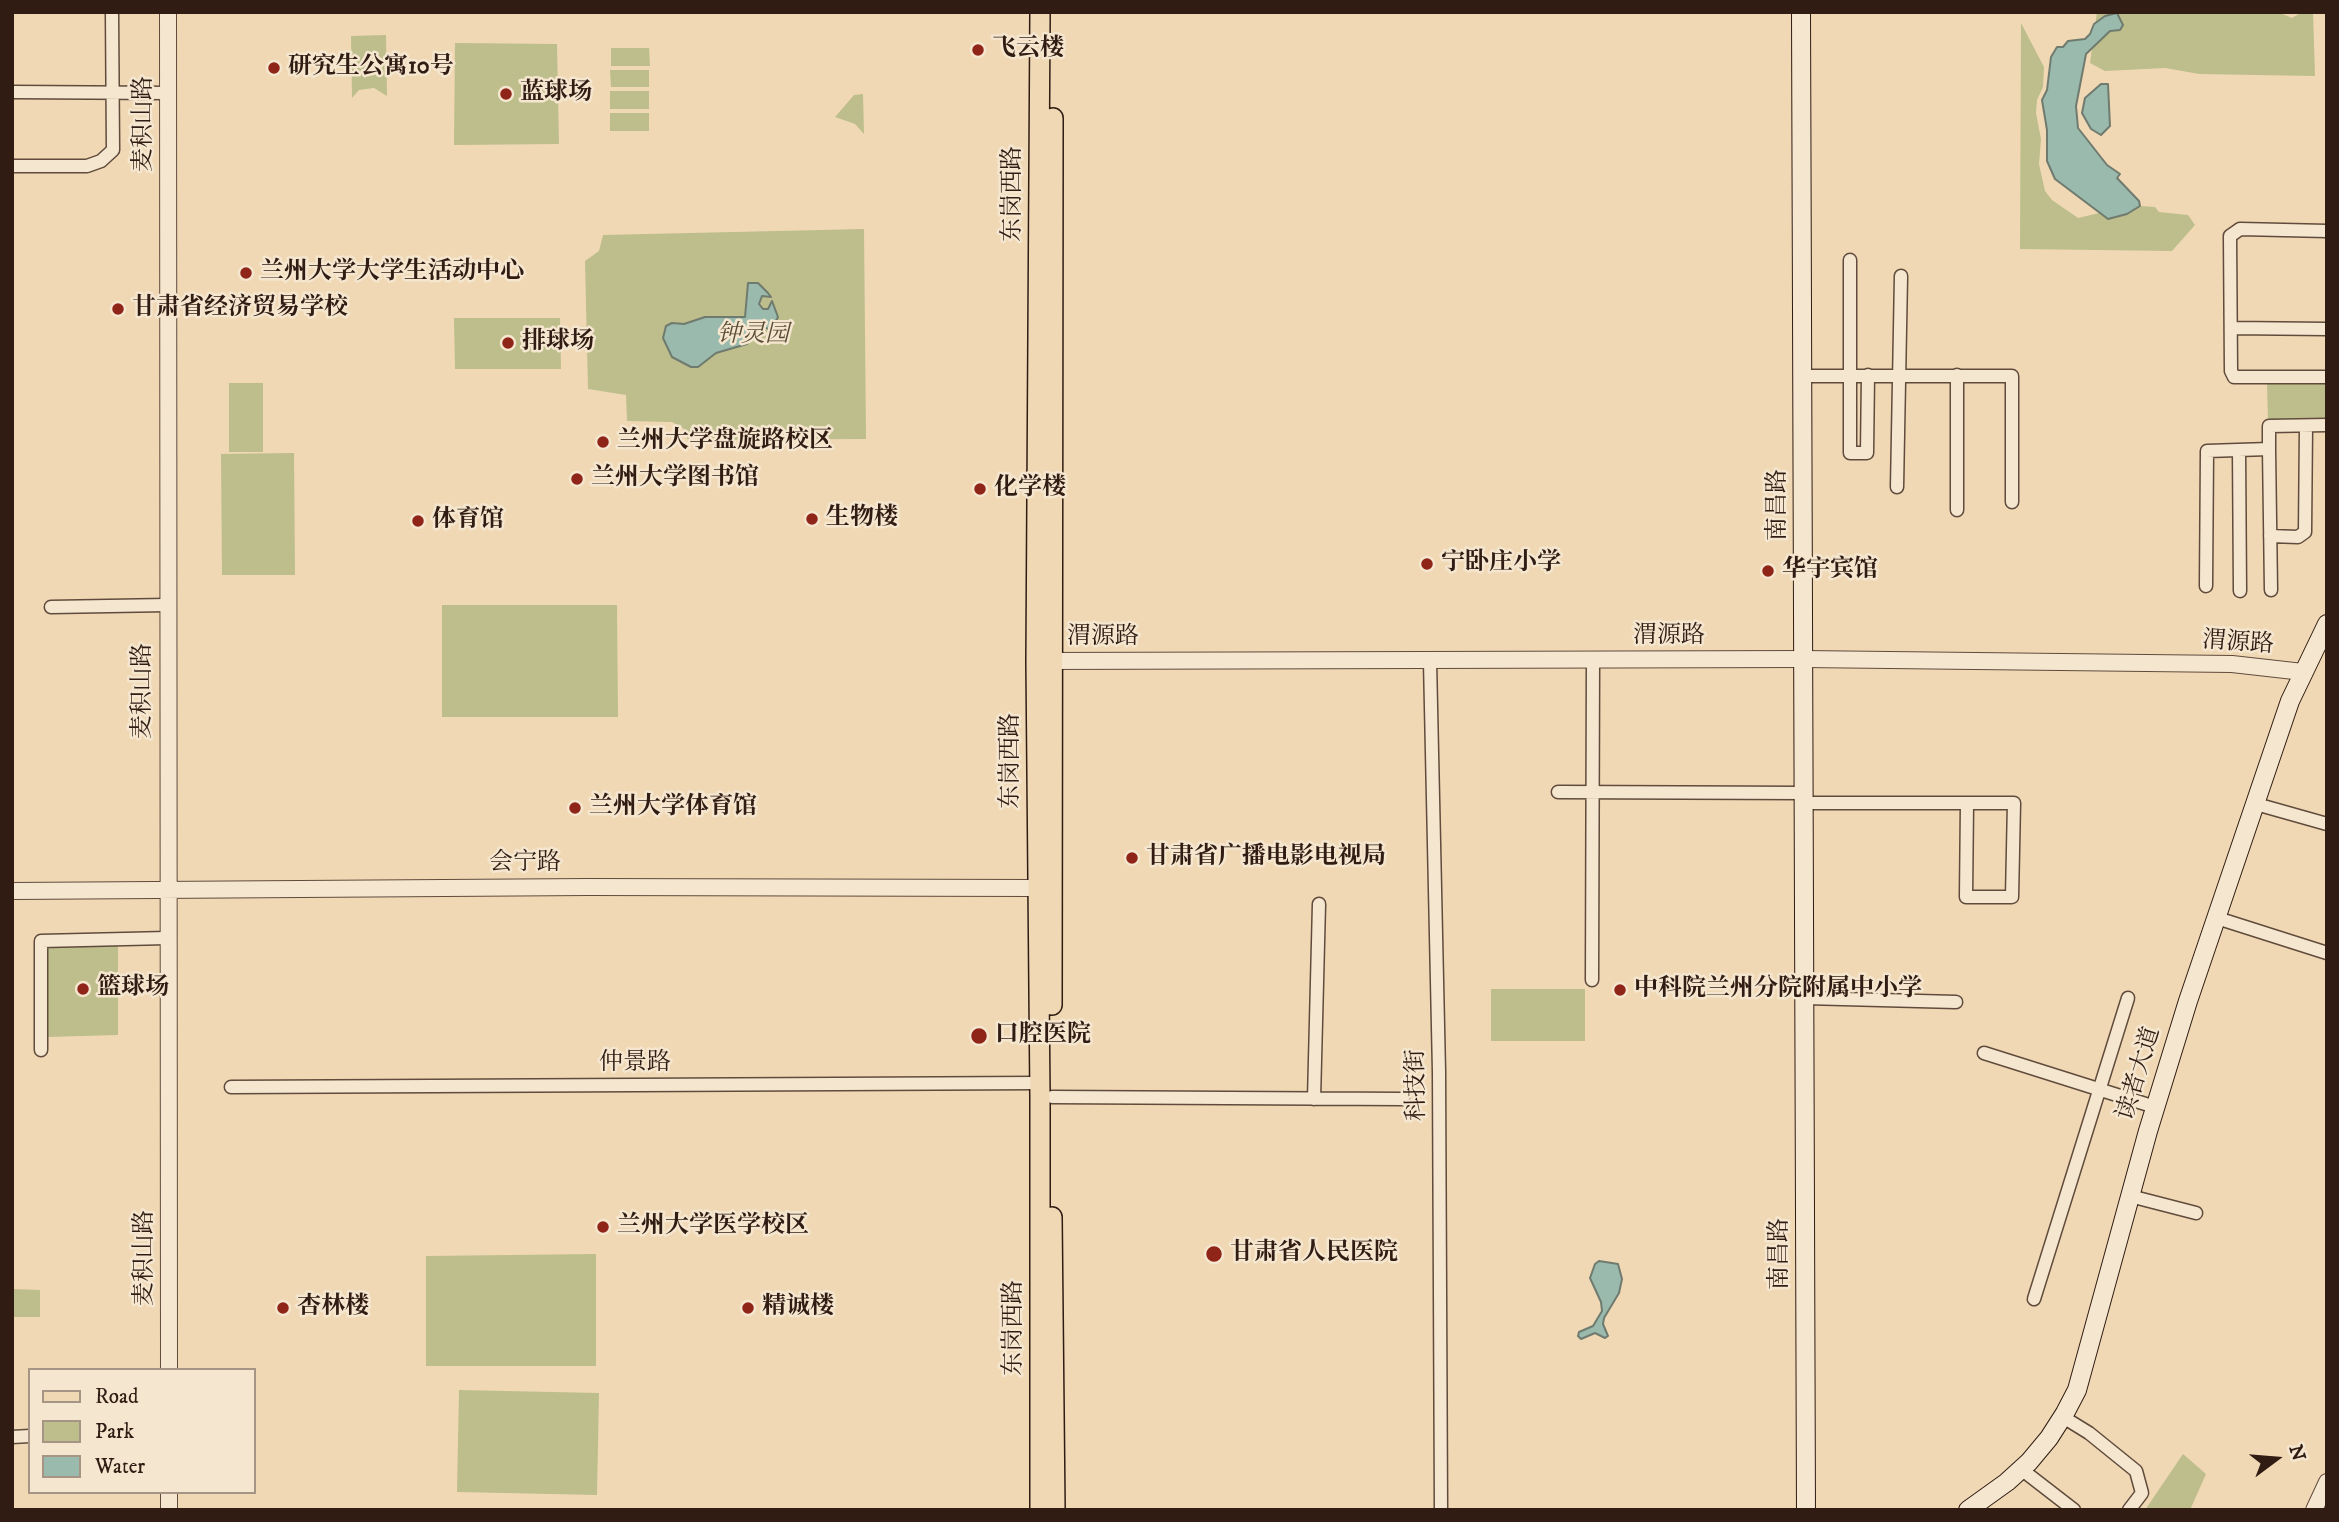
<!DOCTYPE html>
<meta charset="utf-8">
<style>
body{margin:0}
#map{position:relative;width:2339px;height:1522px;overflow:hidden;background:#f0d8b5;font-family:"IM FELL DW Pica",serif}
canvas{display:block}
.frame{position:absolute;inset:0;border:14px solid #301c13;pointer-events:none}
.legend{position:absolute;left:28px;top:1368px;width:228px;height:126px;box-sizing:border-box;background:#f5e6cf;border:2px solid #a69584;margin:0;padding:9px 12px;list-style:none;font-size:21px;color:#301c13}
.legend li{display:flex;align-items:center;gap:14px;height:35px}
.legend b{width:35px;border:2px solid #a69584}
.north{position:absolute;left:2241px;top:1424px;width:70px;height:70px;-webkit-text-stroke:5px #f5e6cf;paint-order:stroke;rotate:74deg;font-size:19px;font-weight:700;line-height:28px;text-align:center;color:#301c13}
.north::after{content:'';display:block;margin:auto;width:24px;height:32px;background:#301c13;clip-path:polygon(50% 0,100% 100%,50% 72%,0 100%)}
</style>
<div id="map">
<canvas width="2339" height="1522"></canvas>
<div class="frame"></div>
<ul class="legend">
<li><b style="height:9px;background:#f0d8b5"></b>Road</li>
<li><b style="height:19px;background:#bdbe8b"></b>Park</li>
<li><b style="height:19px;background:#9abaad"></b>Water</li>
</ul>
<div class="north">N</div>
</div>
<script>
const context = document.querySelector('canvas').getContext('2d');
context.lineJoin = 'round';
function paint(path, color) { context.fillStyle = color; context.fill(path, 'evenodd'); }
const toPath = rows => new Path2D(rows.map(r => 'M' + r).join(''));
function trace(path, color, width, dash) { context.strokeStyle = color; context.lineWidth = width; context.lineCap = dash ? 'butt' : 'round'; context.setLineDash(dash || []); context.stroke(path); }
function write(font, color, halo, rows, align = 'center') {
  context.font = font + ' "IM FELL DW Pica","Noto Serif SC",serif'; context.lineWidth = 5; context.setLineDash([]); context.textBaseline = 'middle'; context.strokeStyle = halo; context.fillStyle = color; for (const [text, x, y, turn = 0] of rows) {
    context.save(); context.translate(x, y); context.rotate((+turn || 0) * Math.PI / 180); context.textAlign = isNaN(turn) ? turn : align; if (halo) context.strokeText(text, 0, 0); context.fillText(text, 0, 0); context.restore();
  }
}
paint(toPath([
 [2097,12,2278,12,2292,18,2302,12,2313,12,2315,76,2199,74,2165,68,2105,71,2090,63],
 [2021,23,2044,67,2043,87,2037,100,2036,113,2041,139,2039,164,2045,191,2052,200,2078,218,2099,213,2108,219,2127,214,2140,206,2155,207,2159,212,2188,215,2195,225,2172,251,2020,249],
 [386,35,387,96,374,88,359,90,352,98,351,36],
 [455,43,557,44,559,144,454,145],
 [611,48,649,48,650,66,611,66],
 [610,70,649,70,649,87,611,87],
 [610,91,649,91,649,109,610,109],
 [863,94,864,134,855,124,835,117,854,95],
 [610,113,649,113,649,131,610,131],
 [864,229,866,439,688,440,683,428,672,422,627,421,626,395,588,389,585,261,599,251,603,235],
 [454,318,560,318,561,369,455,369],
 [2327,382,2327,421,2268,421,2267,383],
 [229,383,263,383,263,452,229,452],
 [294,453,295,575,222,575,221,454],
 [442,605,617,605,618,717,442,717],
 [48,944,118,944,118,1035,47,1037],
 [1491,989,1585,989,1585,1041,1491,1041],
 [596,1254,596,1366,426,1366,426,1256],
 [12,1289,40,1290,40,1317,12,1317],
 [459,1390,599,1393,597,1495,457,1492],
 [2183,1454,2206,1474,2190,1510,2145,1510]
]), '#bdbe8b');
const water = toPath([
 [2117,13,2123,25,2120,30,2110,31,2086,54,2076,106,2078,128,2107,165,2120,174,2117,178,2139,201,2140,206,2127,214,2108,219,2055,179,2047,161,2047,130,2042,100,2047,90,2051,57,2057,47,2063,47,2068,41,2085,39,2090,34,2094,24,2105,16,2117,13],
 [2101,84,2108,84,2110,126,2101,135,2091,129,2082,113,2085,98,2101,84],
 [748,283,758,283,768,293,771,297,762,296,759,304,763,309,768,309,772,301,778,317,773,327,768,329,758,323,747,344,716,353,698,367,691,367,672,357,663,338,666,326,672,323,684,324,705,317,745,317,748,283],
 [1599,1261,1618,1264,1622,1279,1619,1293,1604,1318,1603,1324,1608,1336,1605,1338,1595,1333,1581,1339,1578,1336,1579,1332,1593,1326,1602,1311,1601,1302,1590,1278,1595,1264,1599,1261]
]);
paint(water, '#9abaad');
trace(water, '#707b6f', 2);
const minor = toPath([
 [12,92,168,93],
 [12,166,87,166,101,161,113,150,112,12],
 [2327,231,2240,229,2230,236,2231,371,2234,377,2327,377],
 [1850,260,1850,453,1867,453,1868,375],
 [2231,328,2327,329],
 [1957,375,1957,510],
 [1803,376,2012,376,2012,502],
 [2269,449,2271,590],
 [2239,450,2240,591],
 [1897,487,1901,276],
 [2270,536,2298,537,2305,532,2306,426],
 [2206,586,2207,451,2269,449,2269,426,2327,425],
 [51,607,167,605],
 [1430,661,1439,1072,1441,1510],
 [1558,792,1804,793],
 [1804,803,2014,803,2012,897,1966,897,1967,803],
 [2256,804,2327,824],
 [2217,918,2327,953],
 [1592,980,1593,660],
 [1805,998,1956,1002],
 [41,1050,41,941,167,938],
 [1984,1053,2155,1107],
 [231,1087,1039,1083],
 [1052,1097,1403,1099],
 [1314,1099,1319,904],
 [2130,1196,2196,1213],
 [2034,1299,2128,998],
 [2063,1417,2089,1433,2136,1471,2142,1493,2129,1510],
 [12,1437,30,1436],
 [2021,1469,2074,1510]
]);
const tertiary = toPath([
 [168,12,169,1370],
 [1042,661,1804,659,2232,664,2303,672],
 [12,891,588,887,1038,888],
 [169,1492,169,1510],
 [2314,1510,2327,1482]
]);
const secondary = toPath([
 [1801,12,1806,1510],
 [1968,1510,2007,1482,2029,1462,2049,1438,2065,1413,2077,1390,2148,1131,2188,1001,2290,701,2327,624]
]);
const primary = toPath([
 [1052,1005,1053,118],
 [1052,1217,1055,1510],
 [1040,1510,1040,1098,1036,661,1040,12]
]);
trace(minor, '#604b3c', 15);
trace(tertiary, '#604b3c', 18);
trace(secondary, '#301c13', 20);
trace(primary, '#301c13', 22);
trace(minor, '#f5e6cf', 12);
trace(tertiary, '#f5e6cf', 16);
trace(secondary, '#f5e6cf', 18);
trace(primary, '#f0d8b5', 19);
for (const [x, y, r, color] of [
 [978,50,7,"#8f2418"],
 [274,68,7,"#8f2418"],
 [506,94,7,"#8f2418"],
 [246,273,7,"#8f2418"],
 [118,309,7,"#8f2418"],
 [508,343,7,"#8f2418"],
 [603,442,7,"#8f2418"],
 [577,479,7,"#8f2418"],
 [980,489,7,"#8f2418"],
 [812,519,7,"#8f2418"],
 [418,521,7,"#8f2418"],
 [1427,564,7,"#8f2418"],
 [1768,571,7,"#8f2418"],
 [575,808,7,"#8f2418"],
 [1132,858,7,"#8f2418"],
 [83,989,7,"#8f2418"],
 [1620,990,7,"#8f2418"],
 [979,1036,9,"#8f2418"],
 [603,1227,7,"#8f2418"],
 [1214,1254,9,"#8f2418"],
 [283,1308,7,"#8f2418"],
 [748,1308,7,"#8f2418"]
]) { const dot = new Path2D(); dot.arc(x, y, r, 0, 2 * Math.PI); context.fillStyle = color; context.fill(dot); trace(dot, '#f5e6cf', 2.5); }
write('bold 24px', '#301c13', '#f5e6cf', [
 ["飞云楼",992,50],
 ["研究生公寓10号",288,68],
 ["蓝球场",520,94],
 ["兰州大学大学生活动中心",260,273],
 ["甘肃省经济贸易学校",132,309],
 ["排球场",522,343],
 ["兰州大学盘旋路校区",617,442],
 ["兰州大学图书馆",591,479],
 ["化学楼",994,489],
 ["生物楼",826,519],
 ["体育馆",432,521],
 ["宁卧庄小学",1441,564],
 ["华宇宾馆",1782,571],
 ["兰州大学体育馆",589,808],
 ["甘肃省广播电影电视局",1146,858],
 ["篮球场",97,989],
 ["中科院兰州分院附属中小学",1634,990],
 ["口腔医院",995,1036],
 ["兰州大学医学校区",617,1227],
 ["甘肃省人民医院",1230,1254],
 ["杏林楼",297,1308],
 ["精诚楼",762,1308]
], 'left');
write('24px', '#301c13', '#f5e6cf', [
 ["麦积山路",145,124,-90],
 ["东岗西路",1014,194,-90],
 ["南昌路",1779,505,-90],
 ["渭源路",1669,637],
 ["渭源路",1103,638],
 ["渭源路",2238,644,4],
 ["麦积山路",144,691,-90],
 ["东岗西路",1012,761,-90],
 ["会宁路",525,864],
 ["仲景路",635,1064],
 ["读者大道",2140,1074,-73],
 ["科技街",1418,1085,-91],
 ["南昌路",1781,1254,-90],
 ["麦积山路",146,1258,-90],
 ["东岗西路",1015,1328,-90]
]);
write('italic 24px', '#5a4d37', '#f5e6cf', [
 ["钟灵园",753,336]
]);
</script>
